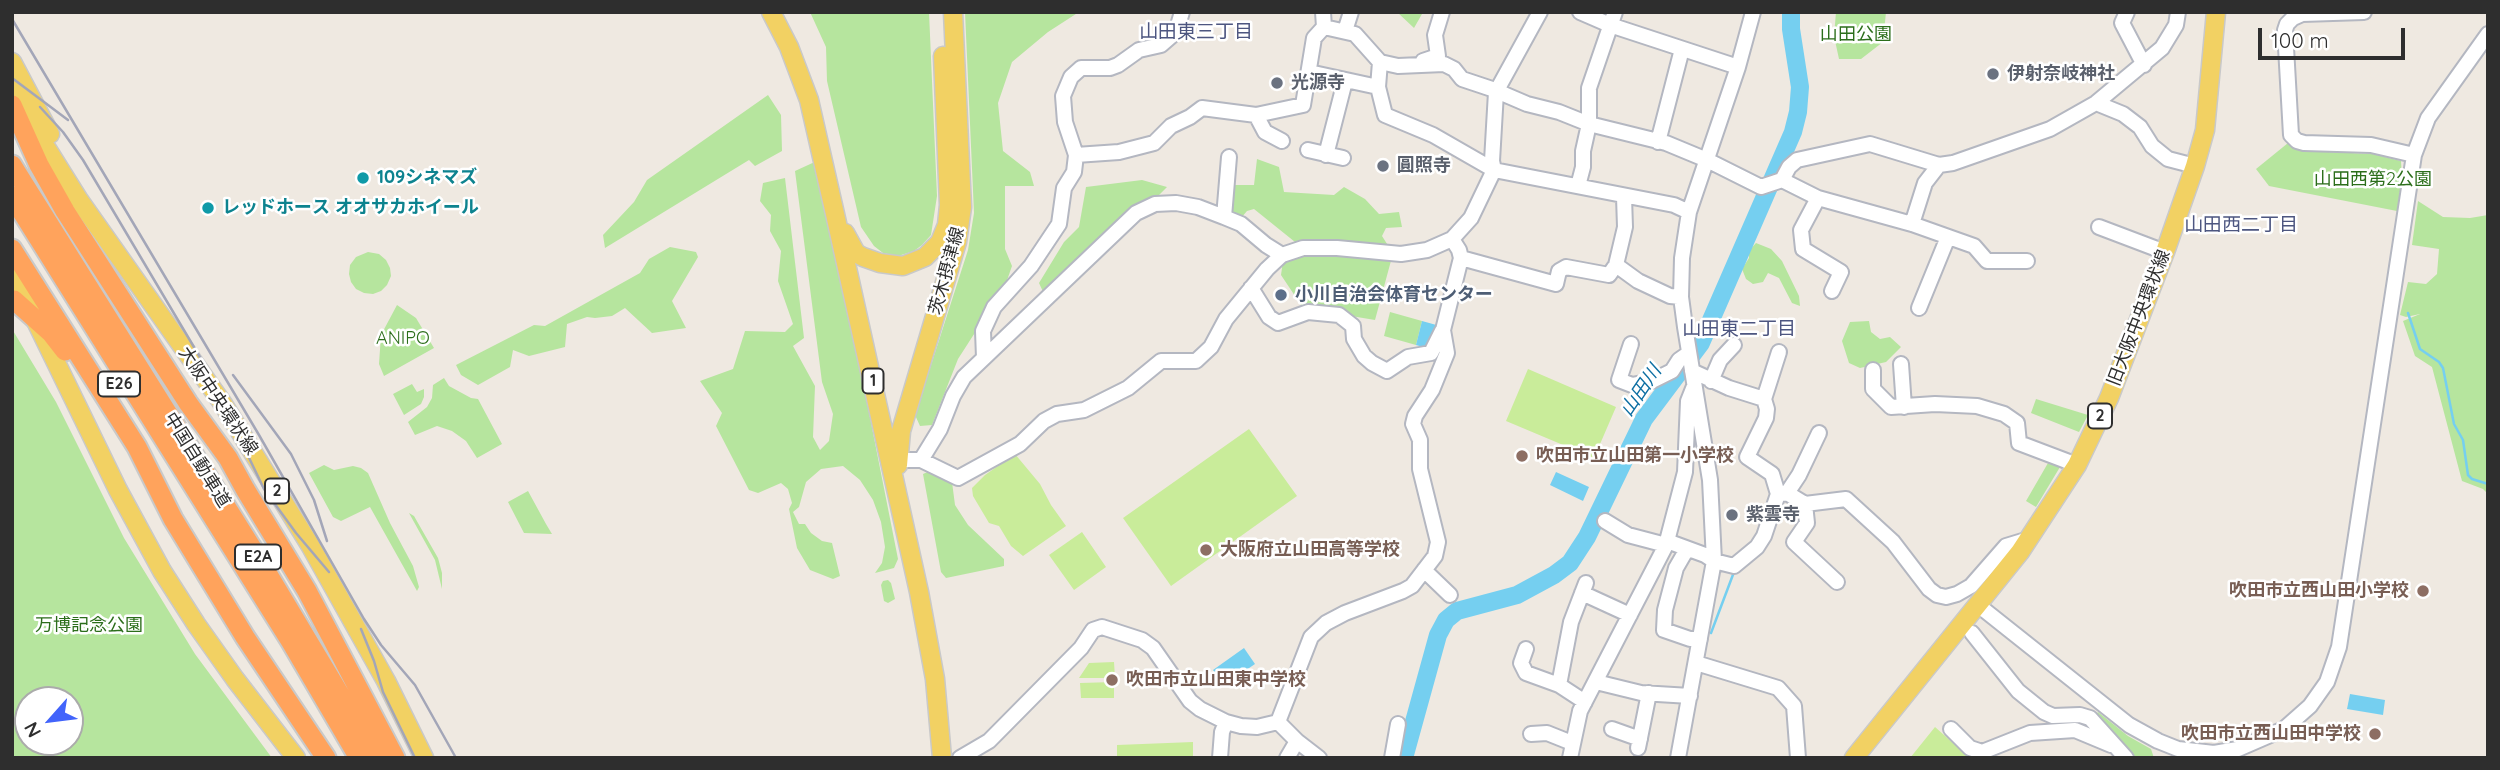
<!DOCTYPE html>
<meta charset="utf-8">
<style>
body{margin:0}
#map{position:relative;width:2500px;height:770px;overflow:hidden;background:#efe9e1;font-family:Quicksand,sans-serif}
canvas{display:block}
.frame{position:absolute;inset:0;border:14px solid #2e2e2e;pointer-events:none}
.north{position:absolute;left:14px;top:686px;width:70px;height:70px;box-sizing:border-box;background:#fff;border:2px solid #ababab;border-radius:50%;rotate:242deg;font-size:19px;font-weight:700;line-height:28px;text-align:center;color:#2e2e2e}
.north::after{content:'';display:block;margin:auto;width:24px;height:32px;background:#4264fb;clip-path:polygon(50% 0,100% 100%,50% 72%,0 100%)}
.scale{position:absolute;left:2258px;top:28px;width:147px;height:32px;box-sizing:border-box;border:4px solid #2e2e2e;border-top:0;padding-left:9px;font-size:21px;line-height:24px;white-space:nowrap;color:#2e2e2e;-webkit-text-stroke:5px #fff;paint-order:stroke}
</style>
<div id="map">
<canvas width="2500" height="770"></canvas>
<div class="frame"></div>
<div class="north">N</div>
<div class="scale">100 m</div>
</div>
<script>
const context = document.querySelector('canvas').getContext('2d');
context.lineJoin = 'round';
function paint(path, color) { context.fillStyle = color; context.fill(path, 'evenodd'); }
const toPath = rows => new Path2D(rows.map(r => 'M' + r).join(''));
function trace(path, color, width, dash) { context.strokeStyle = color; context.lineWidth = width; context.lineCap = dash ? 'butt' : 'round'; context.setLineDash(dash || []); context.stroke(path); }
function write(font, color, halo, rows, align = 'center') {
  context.font = font + ' Quicksand,"Noto Sans JP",sans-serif'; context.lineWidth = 5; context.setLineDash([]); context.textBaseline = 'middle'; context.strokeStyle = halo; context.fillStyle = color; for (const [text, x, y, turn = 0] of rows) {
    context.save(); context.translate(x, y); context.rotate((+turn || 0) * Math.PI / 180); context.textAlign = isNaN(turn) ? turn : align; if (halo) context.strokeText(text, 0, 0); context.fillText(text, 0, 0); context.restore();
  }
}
paint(toPath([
 [810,12,929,12,937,196,931,235,922,245,914,251,898,256,883,253,874,246,861,227,827,81,826,47],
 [965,12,1079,12,1048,32,1012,62,998,103,1003,151,1030,172,1034,186,1005,186,1005,249,1012,266,1005,286,958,359,932,425,920,426,915,415,968,250,974,213],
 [1397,12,1421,12,1422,14,1414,28],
 [1836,12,1886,12,1883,42,1861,59,1839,59,1834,36],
 [768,95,781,115,782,151,755,166,749,160,605,248,603,235,634,202,647,180],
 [2288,143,2295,149,2306,151,2373,154,2401,161,2402,178,2397,211,2269,186,2256,169],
 [1257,159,1279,167,1284,192,1334,195,1344,187,1365,199,1379,214,1399,212,1402,227,1386,228,1382,236,1389,247,1295,242,1254,209,1247,211,1241,218,1230,215,1235,185,1254,185],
 [819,160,898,559,894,568,875,573,882,563,885,547,881,522,873,500,860,480,843,466,821,469,806,482,799,507,793,512,799,524,805,524,811,533,822,541,832,543,840,576,833,579,810,570,797,548,789,509,792,503,788,489,781,483,758,493,749,490,716,426,722,413,700,381,733,369,745,331,785,332,793,324,778,281,781,251,770,231,771,215,760,201,763,183,785,178,804,338,793,346,815,386,813,437,820,450,829,441,833,414,822,382,795,171],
 [1142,180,1167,187,1154,200,1135,205,1121,217,1045,296,1039,283,1064,242,1079,227,1086,187],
 [2418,201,2443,217,2470,218,2488,215,2488,494,2483,489,2462,481,2432,367,2415,356,2403,321,2420,314,2406,317,2400,315,2408,282,2426,284,2437,274,2439,249,2412,245],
 [1756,243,1771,249,1782,261,1799,296,1800,306,1792,303,1779,278,1768,273,1763,282,1753,284,1746,279,1742,269,1749,258,1749,251],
 [670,247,696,252,698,257,672,301,686,328,652,333,625,308,612,316,595,318,587,317,567,324,565,347,529,356,513,350,510,367,478,385,461,375,456,365,534,325,545,326,640,273,649,259],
 [368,252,379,254,386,260,390,268,391,276,387,285,381,291,373,294,364,293,356,289,351,282,349,274,350,265,356,257],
 [1303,253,1392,257,1375,320,1303,308,1281,275,1283,261],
 [397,305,416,318,434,348,384,376,379,364,381,335],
 [1390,312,1422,321,1416,345,1384,336],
 [1869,321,1871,332,1880,339,1890,337,1901,347,1886,362,1860,368,1849,363,1842,341,1850,322],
 [12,329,56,402,124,538,195,654,272,758,12,758],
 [28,700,70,700,70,742,28,742],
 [444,378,449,386,471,398,478,399,502,444,477,458,466,441,452,431,437,426,415,435,408,422,427,407,432,398,433,385],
 [412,384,417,392,424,389,424,397,421,404,404,415,393,394],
 [2036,399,2088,415,2079,432,2031,413],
 [2048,463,2060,467,2036,507,2026,501],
 [324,465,334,470,353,466,361,468,368,473,390,523,413,566,419,587,417,591,370,507,341,521,333,517,309,473],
 [930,471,952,482,955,505,968,525,1004,559,1004,566,946,578,941,572,923,474],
 [528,491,546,524,552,534,524,533,508,502],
 [409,513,414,516,438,558,442,573,442,589,435,560],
 [888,580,891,583,895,599,888,603,884,601,881,585,883,581],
 [2098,712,2128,736,2151,749,2154,758,2133,758,2094,717]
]), '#b6e59e');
paint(toPath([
 [1528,369,1616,407,1594,458,1506,421],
 [1249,429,1297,496,1171,586,1123,518],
 [1015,454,1040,484,1051,505,1066,526,1023,556,1011,546,999,526,989,523,973,496,972,488,985,475],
 [1082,532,1106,567,1074,590,1049,555],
 [1114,662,1115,678,1079,678,1089,663],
 [1114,682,1114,698,1081,698,1080,683],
 [1935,727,1970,758,1910,758],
 [1193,742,1193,758,1117,758,1117,745]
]), '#c9ec9a');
paint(toPath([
 [1422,321,1440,326,1430,349,1416,345],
 [1556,472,1589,487,1583,501,1550,485],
 [1244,648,1255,664,1224,685,1213,670],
 [2350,694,2385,700,2383,715,2347,709]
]), '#75cff0');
trace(toPath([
 [2408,313,2420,349,2439,362,2443,368,2454,424,2463,440,2468,475,2472,479,2488,484],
 [1711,633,1734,572]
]), '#75cff0', 2.5);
trace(toPath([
 [1404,758,1438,635,1446,620,1457,611,1517,595,1554,575,1570,563,1587,537,1644,419,1701,343,1793,132,1798,112,1800,87,1791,29,1791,12]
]), '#75cff0', 18);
const minor = toPath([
 [1323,12,1324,27,1355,34,1380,62,1398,66,1444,64,1454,69,1462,79,1492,89,1527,104,1559,112,1589,124,1666,143,1707,160,1761,187,1782,180,1789,167,1797,160,1870,144,1939,165,1953,163,2050,129,2096,103,2162,48,2176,25,2178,12],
 [1580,12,1610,25,1738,67],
 [2127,12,2122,23,2144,65],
 [2364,12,2302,14,2293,18,2287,24,2285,30,2291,135,2297,141,2304,143,2371,145,2414,155],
 [1345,31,1351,12],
 [1423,61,1438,56,1435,35,1442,12],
 [1380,62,1378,87,1385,115,1433,135,1494,170,1674,205,1689,212],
 [1309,72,1378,87],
 [2096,103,2123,114,2140,127,2152,146,2168,159,2195,166],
 [1256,115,1265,132,1282,141],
 [1658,142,1682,49],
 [1308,150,1343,158],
 [1076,155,1119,152,1154,143,1171,126,1190,117,1202,108,1256,115,1303,105,1314,38,1324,27],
 [1326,155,1345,81],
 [1782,180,1818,198,1912,224,1974,246,1987,261,2027,261],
 [1578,186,1583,167,1583,151,1589,124,1589,88,1615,12],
 [1818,198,1801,230,1803,249,1841,272,1832,291],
 [1224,217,1229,157],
 [1912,224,1925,183,1939,165],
 [2099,227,2165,252],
 [1461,258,1556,284,1559,271,1566,267,1609,275,1616,265,1625,227,1624,197],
 [1616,265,1638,281,1670,296,1681,297],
 [1251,288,1269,317,1278,323,1308,312,1339,315,1353,326,1354,339,1364,356,1372,363,1387,371,1408,357,1431,353,1442,331],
 [1919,308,1948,237],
 [1631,344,1619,380,1632,385,1652,381,1672,371,1679,360,1689,353],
 [984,358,983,331,994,307,1031,266,1059,224,1064,188,1074,172,1076,155,1065,122,1063,96,1071,77,1081,68,1110,68,1118,65,1139,50,1161,45,1176,32,1182,12],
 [1901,364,1904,407],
 [1873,370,1873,389,1891,407,1935,404,1977,406,2004,414,2017,423,2019,443,2077,465],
 [1711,381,1720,360,1734,345],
 [1764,399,1779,352],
 [899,460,921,460,958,478,1020,444,1044,421,1057,414,1084,410,1128,388,1161,361,1196,361,1211,347,1226,319,1267,269,1282,255],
 [921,460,940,429,953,396,964,377,1136,213,1155,204,1176,203,1198,207,1224,217,1241,224,1266,245,1282,255,1303,248,1337,248,1401,254,1427,250,1452,239,1471,218,1494,170,1492,161,1496,92,1540,12],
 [1787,493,1799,475,1819,433],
 [1778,494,1787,493,1805,504,1807,523,1794,542,1837,582],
 [1805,504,1846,499,1893,542,1929,589,1937,595,1946,597,1957,594,1971,586,2006,546,2029,539],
 [1605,521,1628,535,1666,545],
 [1667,541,1705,555,1714,561,1734,566,1757,547,1764,536,1778,494,1772,474,1747,457,1766,418,1767,409,1764,399,1729,388,1692,371],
 [1687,549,1676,568,1665,610,1664,630,1690,639,1700,639],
 [1424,570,1450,595],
 [1582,593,1630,615],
 [1978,605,2129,725,2158,741,2178,749,2214,753,2238,749,2284,729,2310,706,2327,682,2339,647,2414,155,2428,118,2488,34],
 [1972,633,2018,691,2044,712,2053,716,2080,715,2090,718,2126,758],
 [1526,649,1521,663,1526,673,1559,685,1585,702],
 [1696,663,1778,688,1794,706,1798,758],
 [1596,682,1641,693,1690,696],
 [1559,685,1571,622,1586,583],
 [1278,722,1311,637,1326,623,1345,613,1403,591,1412,586,1435,556,1438,542,1420,469,1420,440,1413,424,1415,416,1432,390,1447,353,1443,330,1461,258,1459,250,1452,239],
 [1278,722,1297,741,1287,758],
 [1612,729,1640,739],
 [1951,729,1970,748,1982,752,2030,733,2075,730,2111,745],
 [1531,734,1547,733,1572,743],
 [1297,741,1319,758],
 [1638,748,1649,693],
 [960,758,989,741,1081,648,1093,630,1102,627,1142,640,1153,648,1190,701,1200,709,1226,722,1241,726,1257,727,1278,722],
 [1220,758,1222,732,1226,722],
 [1392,758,1398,724],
 [1570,758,1580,711,1666,545,1685,472,1688,401,1694,386],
 [1678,758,1714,561,1710,480,1685,327,1681,297,1682,258,1689,212,1738,67,1753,12]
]);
const major = toPath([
 [771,12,789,47,809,100,835,214,919,592,935,679,942,758],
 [12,62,50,134],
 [12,93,79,200,223,404,310,545,386,681,424,758],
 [845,233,856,253,863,257,880,263,903,266,925,257,940,242,947,225,949,205,943,56],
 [12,272,118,490,162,571,196,624,235,679,296,758],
 [898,465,901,431,957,242,962,207,953,12],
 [1854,758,2020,552,2077,465,2109,398,2165,252,2195,166,2205,130,2216,12]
]);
const highway = toPath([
 [12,105,39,165,65,211,188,403,228,458,245,489,307,591,395,758],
 [12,165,257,556,378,758],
 [12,196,291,642,359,758],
 [12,249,137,447,173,519,245,637,326,758],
 [14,300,51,333,65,351]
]);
trace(minor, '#b4b7c1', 18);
trace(major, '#c9c9c9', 21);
trace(highway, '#c9c9c9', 23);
trace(minor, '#fff', 14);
trace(major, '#f2d163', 18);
trace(highway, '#ffa35c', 19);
trace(toPath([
 [12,19,259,435,364,619,381,645,415,685,456,758],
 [12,78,68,120],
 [40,107,63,132,83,160,204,364,264,489,296,533,329,572],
 [233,375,291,454,314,500,327,541],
 [361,629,374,661,383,692,415,758]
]), '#a3a6b8', 2.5);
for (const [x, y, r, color] of [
 [1993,74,7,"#6b7280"],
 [1277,83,7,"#6b7280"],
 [1383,166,7,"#6b7280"],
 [363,178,7,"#0f9aa8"],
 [208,208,7,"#0f9aa8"],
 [1281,295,7,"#5c6f8a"],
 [1522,456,7,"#8d6e63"],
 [1732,515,7,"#6b7280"],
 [1206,550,7,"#8d6e63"],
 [2423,591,7,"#8d6e63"],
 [1112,680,7,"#8d6e63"],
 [2375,734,7,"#8d6e63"]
]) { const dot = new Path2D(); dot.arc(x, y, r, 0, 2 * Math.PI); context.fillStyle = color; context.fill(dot); trace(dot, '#fff', 2.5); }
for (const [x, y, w] of [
 [873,381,21],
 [119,384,42],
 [2100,416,24],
 [277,491,24],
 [258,557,46]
]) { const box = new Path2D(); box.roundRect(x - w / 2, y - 12.5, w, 25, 5); context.fillStyle = '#fff'; context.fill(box); trace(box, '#2e2e2e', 2); }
write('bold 16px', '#2e2e2e', null, [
 ["1",873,381],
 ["E26",119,384],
 ["2",2100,416],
 ["2",277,491],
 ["E2A",258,557]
]);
write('18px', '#2c6e1b', '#fff', [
 ["山田公園",1856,35],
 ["山田西第2公園",2373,180],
 ["ANIPO",403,339],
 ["万博記念公園",89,626]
]);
write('bold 18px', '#5b616d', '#fff', [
 ["伊射奈岐神社",2007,74],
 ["光源寺",1291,83],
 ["圓照寺",1397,166],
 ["紫雲寺",1746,515]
], 'left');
write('bold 18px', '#0d838f', '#fff', [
 ["109シネマズ",377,178],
 ["レッドホース オオサカホイール",222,208]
], 'left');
write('18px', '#2e2e2e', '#fff', [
 ["茨木摂津線",947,271,-75],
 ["旧大阪中央環状線",2139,318,-69],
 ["大阪中央環状線",218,401,56],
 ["中国自動車道",197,460,58]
]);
write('bold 18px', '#4e5e75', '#fff', [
 ["小川自治会体育センター",1295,295]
], 'left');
write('bold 18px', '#785e54', '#fff', [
 ["吹田市立山田第一小学校",1536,456],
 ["大阪府立山田高等学校",1220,550],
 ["吹田市立西山田小学校",2409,591,"right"],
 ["吹田市立山田東中学校",1126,680],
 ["吹田市立西山田中学校",2361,734,"right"]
], 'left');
write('19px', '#4d5680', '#fff', [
 ["山田東三丁目",1196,32],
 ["山田西二丁目",2241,225],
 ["山田東二丁目",1739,329]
]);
write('italic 19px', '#0d6fa3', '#fff', [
 ["山田川",1641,391,-56]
]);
</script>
